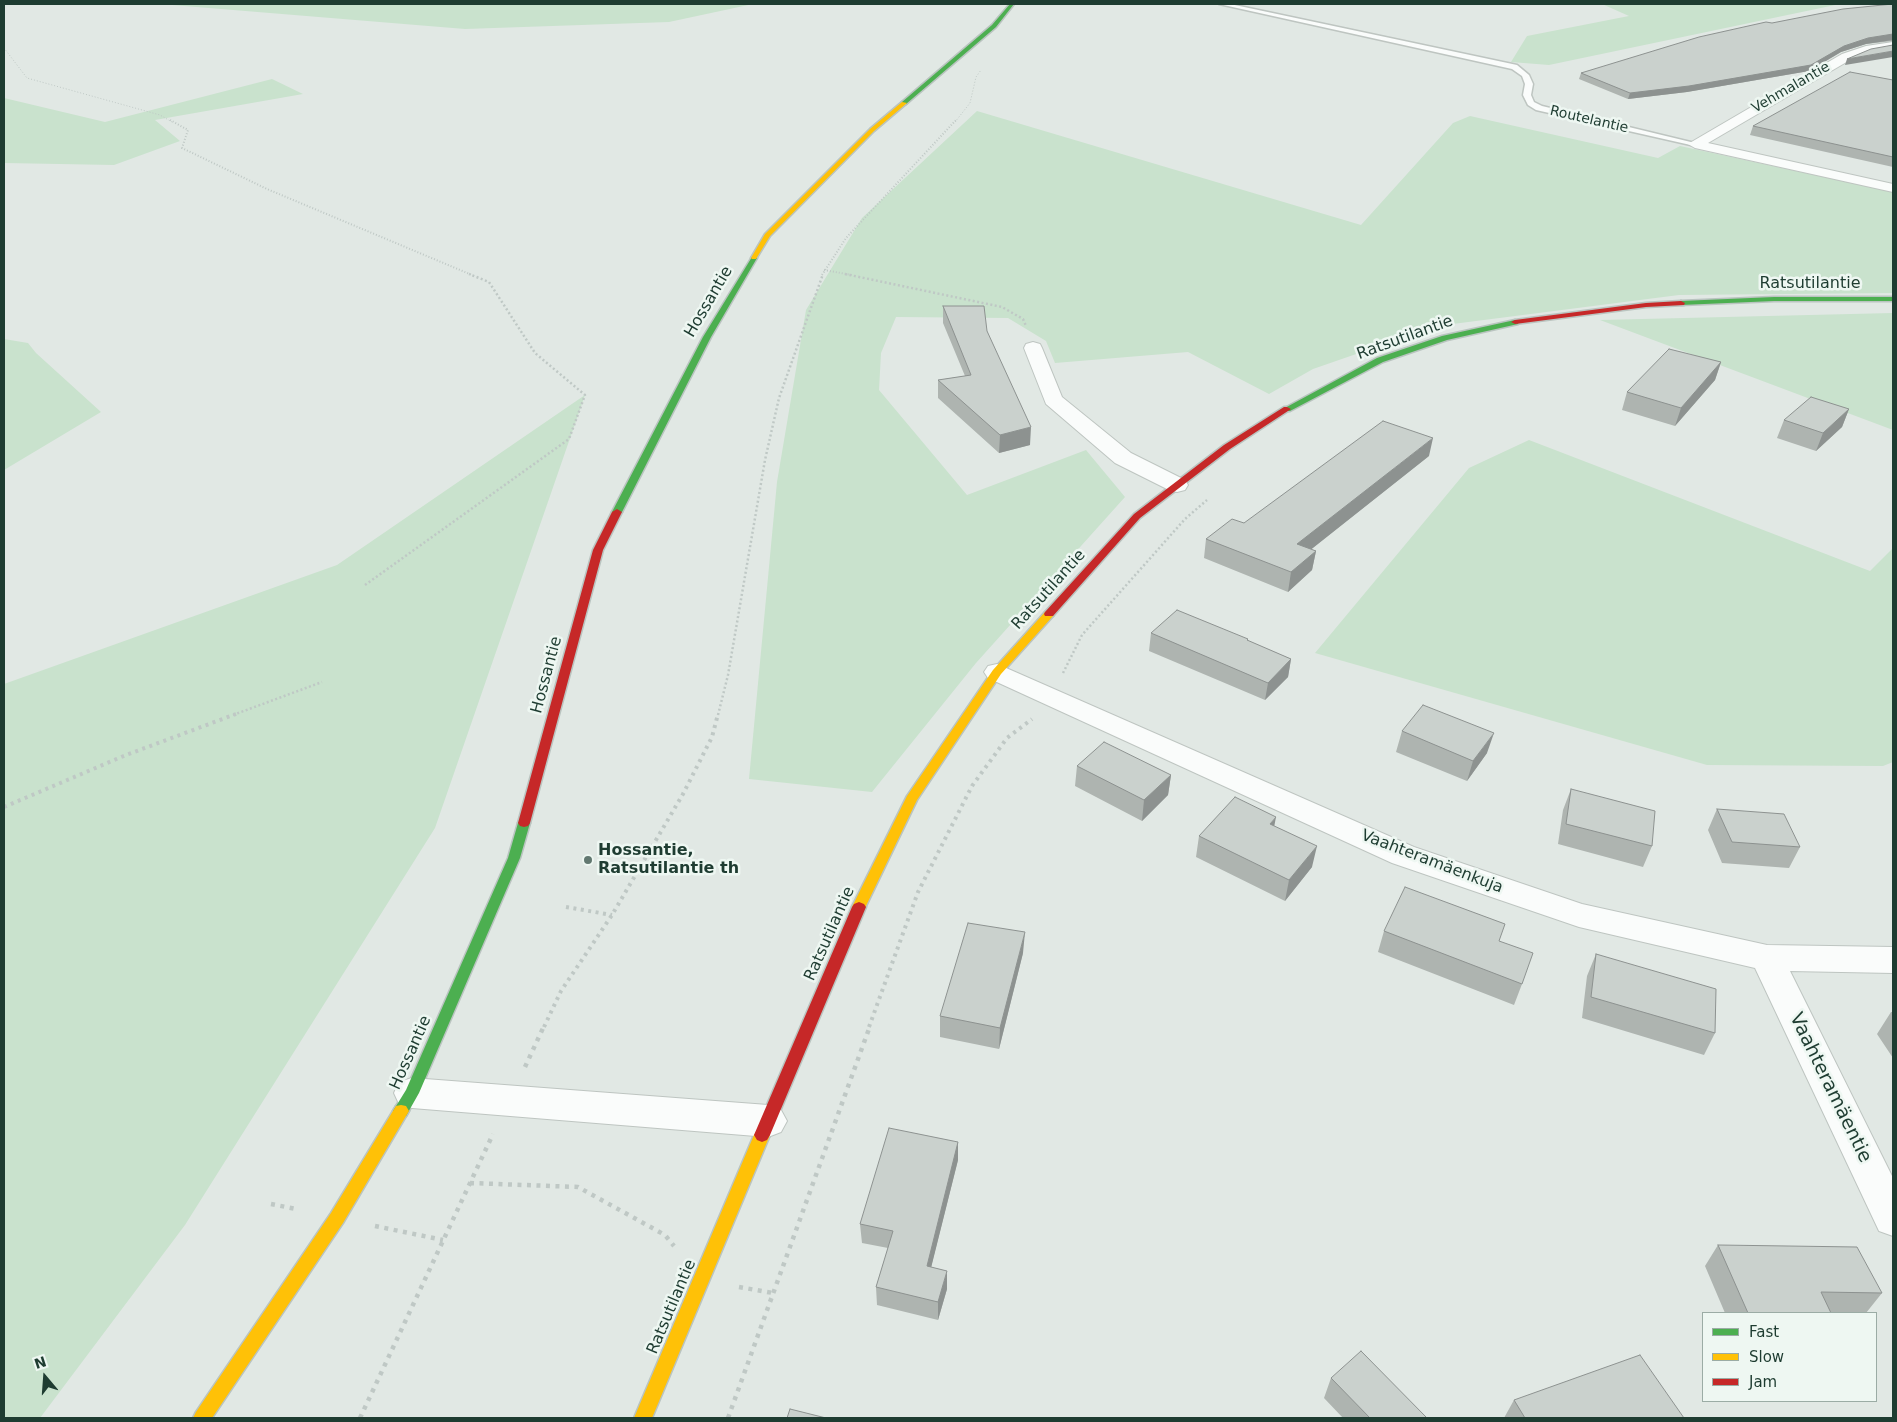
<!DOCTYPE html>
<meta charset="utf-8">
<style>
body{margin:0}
#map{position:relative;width:1897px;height:1422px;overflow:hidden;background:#e1e8e4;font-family:"DejaVu Sans",sans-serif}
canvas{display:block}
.frame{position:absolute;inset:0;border:5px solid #1e3c31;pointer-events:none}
.legend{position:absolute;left:1702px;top:1312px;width:175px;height:90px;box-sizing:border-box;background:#eef7f2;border:1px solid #9baca5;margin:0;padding:6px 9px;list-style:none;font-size:15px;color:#1e3c31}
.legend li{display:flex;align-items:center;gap:10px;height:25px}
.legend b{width:25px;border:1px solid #9baca5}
.north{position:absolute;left:20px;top:1352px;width:50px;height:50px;-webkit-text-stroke:4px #eef7f2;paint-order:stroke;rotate:342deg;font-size:14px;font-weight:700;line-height:20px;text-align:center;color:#1e3c31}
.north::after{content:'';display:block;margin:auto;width:18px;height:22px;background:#1e3c31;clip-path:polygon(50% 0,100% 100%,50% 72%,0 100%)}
</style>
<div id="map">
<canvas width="1897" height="1422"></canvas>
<div class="frame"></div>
<ul class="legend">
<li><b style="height:6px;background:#4caf50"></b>Fast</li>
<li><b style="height:6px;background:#ffc107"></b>Slow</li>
<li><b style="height:6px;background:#c62828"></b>Jam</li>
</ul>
<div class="north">N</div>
</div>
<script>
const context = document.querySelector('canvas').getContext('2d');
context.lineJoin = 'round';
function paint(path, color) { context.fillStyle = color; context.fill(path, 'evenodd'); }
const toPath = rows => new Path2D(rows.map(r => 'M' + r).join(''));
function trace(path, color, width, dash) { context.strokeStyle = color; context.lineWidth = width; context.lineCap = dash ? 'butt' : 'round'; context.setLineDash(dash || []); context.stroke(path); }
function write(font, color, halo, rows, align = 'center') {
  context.font = font + ' "DejaVu Sans",sans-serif'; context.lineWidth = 5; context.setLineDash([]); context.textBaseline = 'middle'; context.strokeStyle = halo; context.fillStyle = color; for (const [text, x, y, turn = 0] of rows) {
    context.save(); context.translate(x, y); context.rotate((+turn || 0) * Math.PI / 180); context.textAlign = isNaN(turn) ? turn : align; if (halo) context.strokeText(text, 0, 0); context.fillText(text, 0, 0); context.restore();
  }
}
paint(toPath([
 [160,4,753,4,669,22,465,29],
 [1602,4,1840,4,1549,65,1511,62,1527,36,1629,16],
 [272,79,303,94,155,120,180,141,114,165,4,163,4,98,105,122],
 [977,111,1361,225,1453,123,1470,116,1658,158,1680,146,1893,192,1893,293,1679,295,1437,326,1313,369,1269,394,1188,352,1055,363,1046,341,1008,318,896,317,881,353,879,390,967,495,1086,450,1125,497,976,663,872,792,749,779,777,482,806,310,862,218],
 [1893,313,1893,430,1600,320],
 [4,339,28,343,36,353,101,412,4,470],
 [585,395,435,828,185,1225,40,1418,4,1418,4,684,337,565],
 [1529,440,1870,571,1893,548,1893,762,1883,766,1707,765,1315,653,1469,468]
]), '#c9e2cd');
const lane = toPath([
 [1219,4,1230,4,1517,65,1529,75,1533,84,1531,95,1534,102,1542,106,1699,144,1695,146,1536,110,1528,105,1523,95,1525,84,1522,76,1512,69,1219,4]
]);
const street = toPath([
 [1893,42,1893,49,1868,53,1850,60,1708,143,1893,184,1893,192,1695,148,1688,144,1842,54,1866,46,1893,42],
 [1033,342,1040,344,1042,348,1062,397,1131,453,1185,480,1188,485,1185,490,1177,492,1169,490,1115,463,1046,404,1024,348,1026,344,1033,342],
 [997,664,1414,847,1582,904,1767,945,1893,947,1893,973,1790,971,1893,1178,1893,1236,1879,1231,1755,968,1579,927,1392,863,988,678,984,672,988,666,997,664],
 [412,1078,768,1105,781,1110,787,1121,781,1132,768,1137,412,1108,399,1104,394,1093,399,1082,412,1078]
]);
const fast = toPath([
 [1010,4,1014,4,996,27,906,104,902,104,902,102,992,25,1010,4],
 [752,257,757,258,711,337,622,512,617,515,614,514,612,512,703,337,752,257],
 [1774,297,1893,297,1893,301,1774,301,1681,305,1677,303,1681,301,1774,297],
 [1515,320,1519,322,1518,324,1447,340,1383,362,1290,411,1287,411,1283,409,1377,358,1442,336,1515,320],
 [524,819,528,820,530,823,520,858,419,1093,406,1116,401,1117,396,1116,393,1111,406,1090,508,858,518,823,520,820,524,819]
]);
const slow = toPath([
 [902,102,907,103,874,131,770,236,756,259,752,259,751,258,765,234,870,129,902,102],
 [1049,611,1054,614,1053,616,1001,674,917,800,864,910,859,912,854,910,852,907,907,796,993,670,1045,612,1049,611],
 [401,1105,406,1106,409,1111,406,1116,343,1223,212,1418,193,1418,196,1412,331,1213,396,1106,401,1105],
 [762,1128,767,1130,770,1135,652,1418,634,1418,754,1135,757,1130,762,1128]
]);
const jam = toPath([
 [1681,301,1685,303,1684,305,1646,307,1515,324,1511,322,1515,320,1646,303,1681,301],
 [1284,407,1287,407,1291,409,1230,449,1140,518,1053,616,1045,616,1044,614,1045,612,1134,514,1224,445,1284,407],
 [617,509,622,512,603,550,530,823,528,826,524,827,520,826,518,823,593,550,612,512,617,509],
 [859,902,864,904,866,907,770,1135,767,1140,762,1142,757,1140,754,1135,852,907,854,904,859,902]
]);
trace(lane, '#bec5c1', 3);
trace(street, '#bec5c1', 2);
trace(fast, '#bac4c0', 3);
trace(slow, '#bac4c0', 3);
trace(jam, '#bac4c0', 3);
trace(toPath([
 [4,48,27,78,160,115,172,122],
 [955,122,970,103,976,77,981,70]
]), '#bfc8c5', 1, [1, 2]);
trace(toPath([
 [170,120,188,130,182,148,267,189,472,275],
 [824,270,852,275],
 [822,275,846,238,956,120]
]), '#bfc8c5', 2, [1, 2]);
trace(toPath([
 [845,274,1002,307,1023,319,1026,326],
 [365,585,569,439,585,395,535,353,489,282,469,274],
 [1063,673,1082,635,1185,519,1207,500],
 [233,715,322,682],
 [718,715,728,675,765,460,779,398,823,274]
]), '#bfc8c5', 2.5, [2, 2.5]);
trace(toPath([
 [4,807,126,755,236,714],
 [566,907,612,915],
 [544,1027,561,991,612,915,683,794,712,737,718,714],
 [869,1027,918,892,972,786,1007,738,1032,719]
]), '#bfc8c5', 4, [3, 4.5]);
trace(toPath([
 [525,1067,544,1026],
 [470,1183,578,1187,665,1235,674,1246],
 [271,1204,296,1209],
 [375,1226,443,1240],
 [739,1287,773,1293],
 [360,1418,493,1134],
 [728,1418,870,1026]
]), '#bfc8c5', 4.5, [4, 5.5]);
paint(lane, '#fafcfb');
paint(street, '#fafcfb');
paint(fast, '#4caf50');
paint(slow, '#ffc107');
paint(jam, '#c62828');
paint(toPath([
 [1893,4,1893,41,1866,44,1841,52,1809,71,1687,92,1628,99,1579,79,1581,73,1772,23],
 [1893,80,1893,167,1750,135,1753,126],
 [943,306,987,331,1030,445,999,453,938,398,938,380,965,376,943,323],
 [1721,362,1715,380,1675,426,1622,410,1627,392],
 [1849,409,1842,427,1816,451,1777,438,1784,420],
 [1429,456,1311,549,1316,551,1312,570,1288,592,1204,558,1206,539,1244,523],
 [1151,633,1248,639,1248,641,1291,659,1288,677,1265,700,1149,651],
 [1402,731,1487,753,1467,781,1396,752],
 [1077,766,1171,775,1168,795,1142,821,1075,786],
 [1571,789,1652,846,1643,867,1558,844,1563,810],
 [1717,809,1800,847,1789,868,1722,863,1708,830],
 [1274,826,1312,867,1285,901,1196,857,1199,836],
 [1384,931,1499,941,1522,984,1514,1005,1378,952],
 [1023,953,999,1049,940,1037,940,1016],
 [1596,954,1715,1033,1704,1055,1582,1018,1587,976],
 [1891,1012,1893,1012,1893,1058,1877,1034],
 [958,1142,958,1160,931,1267,947,1289,938,1320,877,1305,876,1287,888,1248,862,1243,860,1224],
 [1718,1245,1882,1293,1866,1313,1725,1313,1705,1266],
 [1331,1378,1427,1418,1343,1418,1324,1398],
 [1514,1400,1684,1418,1504,1418]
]), '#aeb4b0');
paint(toPath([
 [1893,34,1893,40,1866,44,1841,52,1809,71,1687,92,1628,99,1630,93,1844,46,1868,38],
 [1893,51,1893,57,1845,65,1847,59],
 [1721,362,1715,380,1675,426,1681,408],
 [1849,409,1842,427,1816,451,1823,433],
 [1031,427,1030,445,999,453,1000,435],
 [1433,438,1429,456,1294,563,1297,544],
 [1316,551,1312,570,1288,592,1291,572],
 [1291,659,1288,677,1265,700,1268,683],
 [1494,733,1487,753,1467,781,1473,761],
 [1171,775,1168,795,1142,821,1144,800],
 [1276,817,1272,838,1270,824],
 [1317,846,1312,867,1285,901,1289,880],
 [1025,932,1023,953,999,1049,1000,1028],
 [958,1142,958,1160,927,1284,927,1266],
 [947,1271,947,1289,938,1320,938,1302]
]), '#8d9290');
const building = toPath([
 [1893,4,1893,34,1868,38,1844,46,1811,65,1689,86,1630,93,1581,73,1699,37,1766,22,1772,23,1843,9,1893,4],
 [1893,45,1893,51,1847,59,1871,49,1893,45],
 [1850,72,1893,80,1893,157,1753,126,1850,72],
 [943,306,984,306,987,331,1031,427,1000,435,938,380,971,375,943,306],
 [1669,349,1721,362,1681,408,1627,392,1669,349],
 [1811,397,1849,409,1823,433,1784,420,1811,397],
 [1383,421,1433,438,1297,544,1316,551,1291,572,1206,539,1232,519,1244,523,1383,421],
 [1177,610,1248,639,1247,640,1291,659,1268,683,1151,633,1177,610],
 [1423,705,1494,733,1473,761,1402,731,1423,705],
 [1104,742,1171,775,1144,800,1077,766,1104,742],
 [1571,789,1655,811,1652,846,1566,824,1571,789],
 [1235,797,1276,817,1270,824,1317,846,1289,880,1199,836,1235,797],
 [1717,809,1784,814,1800,847,1732,842,1717,809],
 [1405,887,1505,924,1499,941,1533,953,1522,984,1384,931,1405,887],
 [968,923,1025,932,1000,1028,940,1016,968,923],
 [1596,954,1716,989,1715,1033,1591,997,1596,954],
 [889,1128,958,1142,927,1266,947,1271,938,1302,876,1287,893,1231,860,1224,889,1128],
 [1718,1245,1857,1247,1882,1293,1821,1292,1831,1313,1748,1313,1718,1245],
 [1361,1351,1427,1418,1370,1418,1331,1378,1361,1351],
 [1640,1355,1684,1418,1525,1418,1514,1400,1640,1355],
 [790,1409,826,1418,787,1418,790,1409]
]);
paint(building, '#cad1cd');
trace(building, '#8d9290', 1);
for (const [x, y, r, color] of [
 [588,860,5,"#627870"]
]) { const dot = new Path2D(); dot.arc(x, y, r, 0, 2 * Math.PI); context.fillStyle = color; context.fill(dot); trace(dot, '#eef7f2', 2); }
write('14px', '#1e3c31', '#eef7f2', [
 ["Vehmalantie",1791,88,-30],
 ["Routelantie",1589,120,13]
]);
write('16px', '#1e3c31', '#eef7f2', [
 ["Ratsutilantie",1810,284],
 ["Hossantie",709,302,-60],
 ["Ratsutilantie",1405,338,-20],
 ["Ratsutilantie",1049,590,-48],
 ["Hossantie",547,675,-75],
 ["Vaahteramäenkuja",1432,862,21],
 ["Ratsutilantie",830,934,-66],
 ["Hossantie",411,1053,-66],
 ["Ratsutilantie",672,1307,-67]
]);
write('bold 16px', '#1e3c31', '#eef7f2', [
 ["Hossantie,",598,851],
 ["Ratsutilantie th",598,869]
], 'left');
write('19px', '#1e3c31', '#eef7f2', [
 ["Vaahteramäentie",1830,1088,64]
]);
</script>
